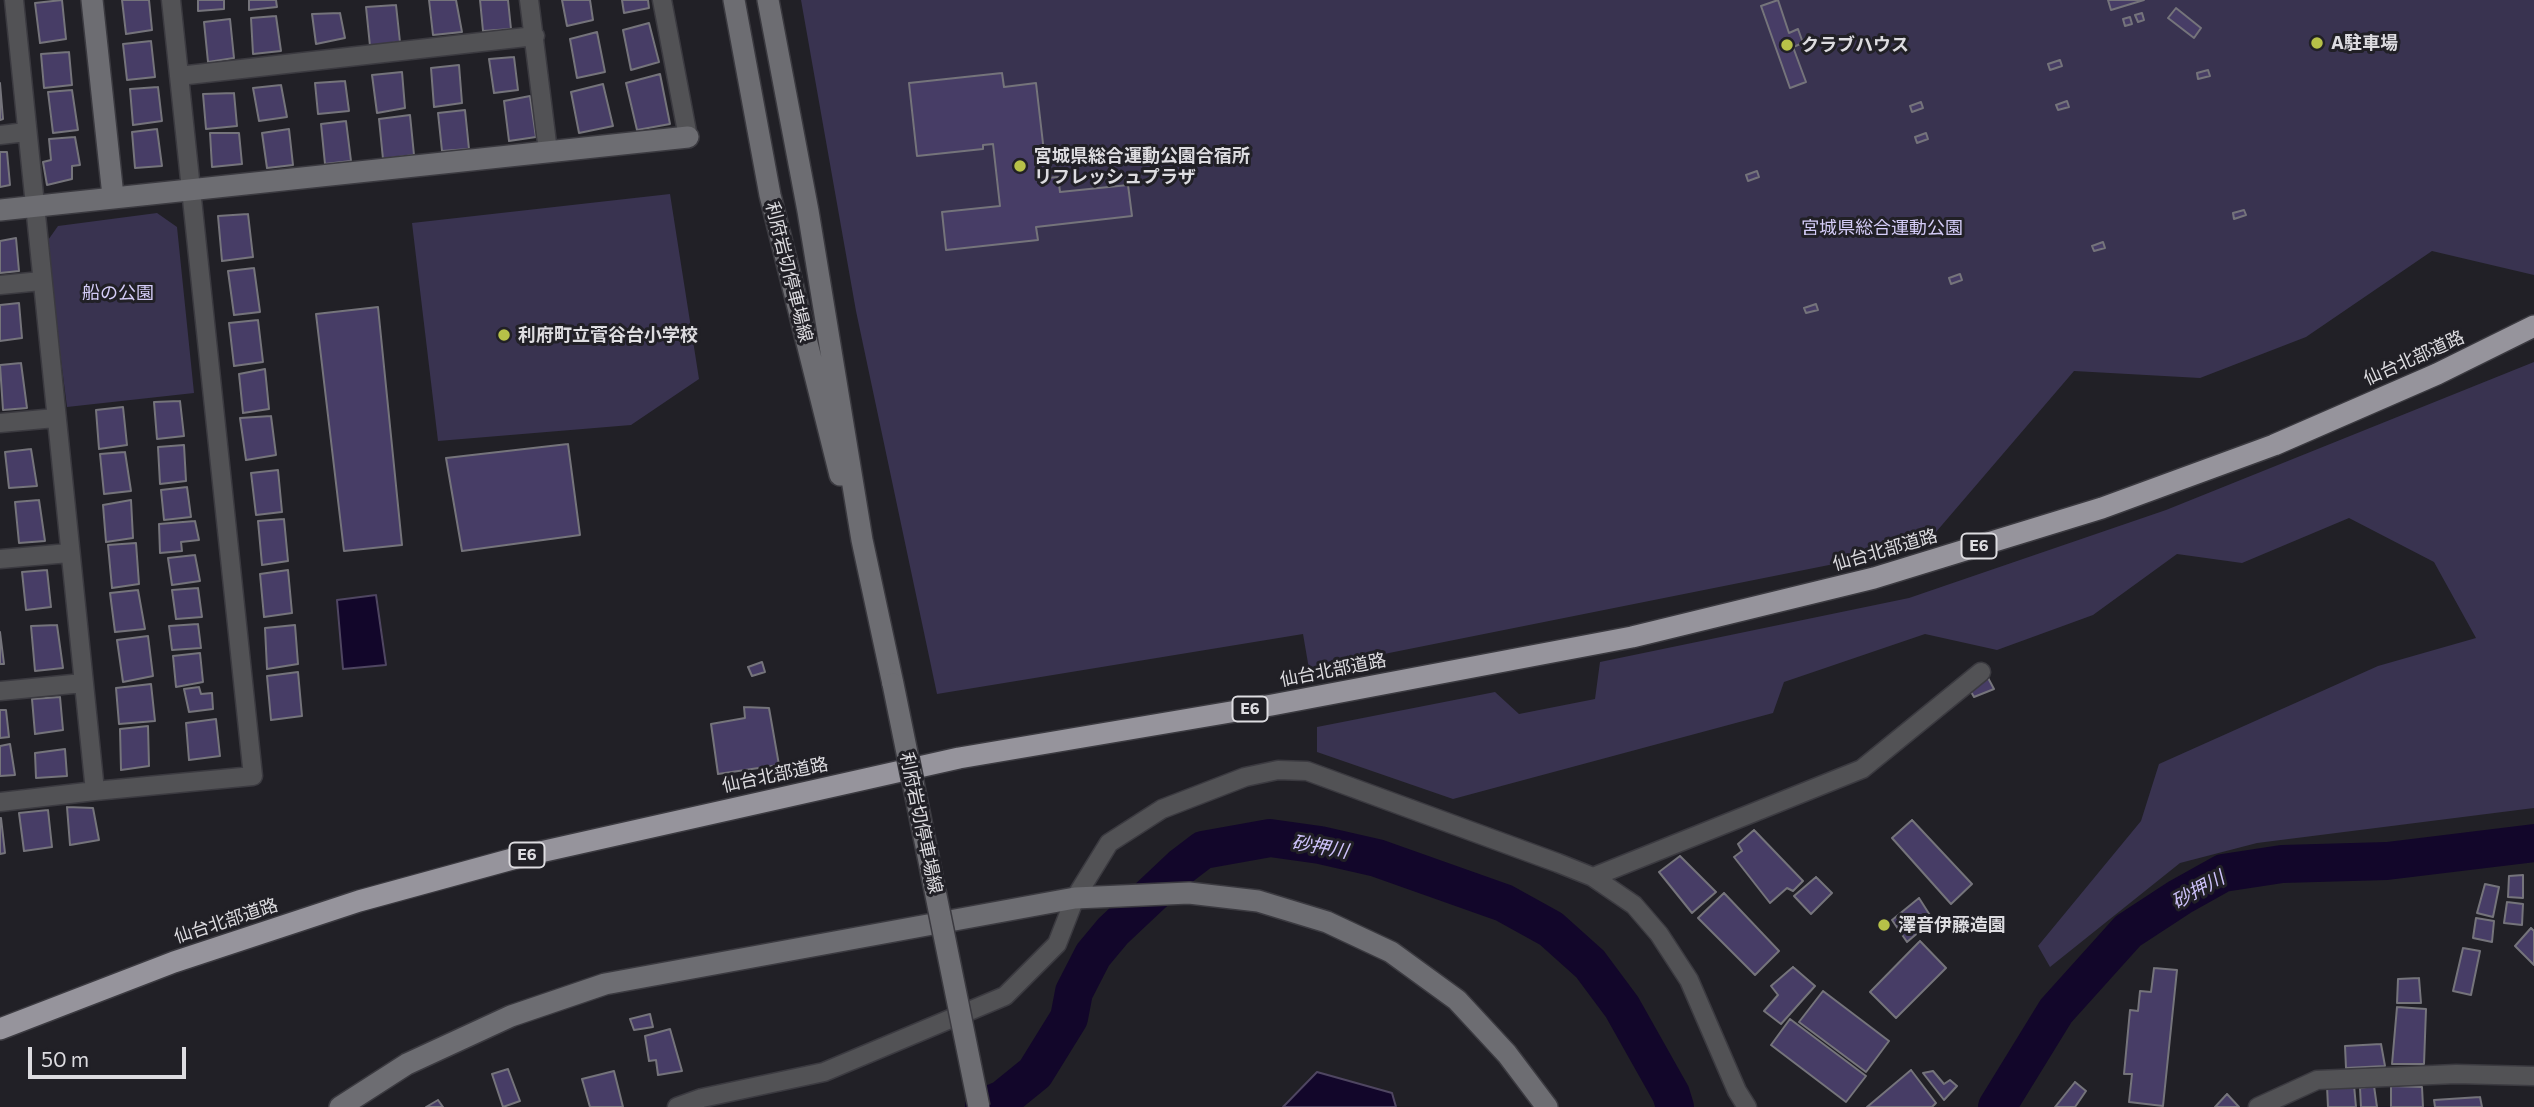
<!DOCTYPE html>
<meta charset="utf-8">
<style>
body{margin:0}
#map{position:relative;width:2534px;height:1107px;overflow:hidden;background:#212026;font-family:Commissioner,sans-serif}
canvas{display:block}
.scale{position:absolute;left:28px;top:1047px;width:158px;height:32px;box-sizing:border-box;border:4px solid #dddce0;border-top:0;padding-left:9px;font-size:21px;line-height:24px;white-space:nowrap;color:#dddce0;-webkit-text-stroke:5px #212026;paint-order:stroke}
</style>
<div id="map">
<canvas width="2534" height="1107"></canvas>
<div class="scale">50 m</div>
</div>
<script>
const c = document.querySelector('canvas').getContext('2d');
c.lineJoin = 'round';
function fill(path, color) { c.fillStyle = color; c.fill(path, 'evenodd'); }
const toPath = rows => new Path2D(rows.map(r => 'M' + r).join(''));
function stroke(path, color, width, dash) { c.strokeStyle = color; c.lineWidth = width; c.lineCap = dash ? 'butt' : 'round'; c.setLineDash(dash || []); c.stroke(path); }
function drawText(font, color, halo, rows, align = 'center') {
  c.font = font + ' Commissioner,"Noto Sans JP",sans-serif'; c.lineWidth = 6; c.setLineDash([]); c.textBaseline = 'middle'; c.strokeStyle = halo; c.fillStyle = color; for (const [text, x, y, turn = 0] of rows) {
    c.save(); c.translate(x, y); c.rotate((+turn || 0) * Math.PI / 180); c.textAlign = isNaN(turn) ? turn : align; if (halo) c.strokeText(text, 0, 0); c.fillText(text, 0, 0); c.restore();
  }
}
const green = toPath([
 [801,0,2534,0,2534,275,2432,251,2306,337,2200,378,2074,371,1924,546,1309,669,1303,634,937,694,856,311],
 [670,194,699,379,631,425,438,441,412,223],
 [157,213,177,227,194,393,67,407,46,243,58,226],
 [2534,362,2534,808,2257,843,2180,863,2050,967,2038,946,2141,821,2159,764,2378,666,2476,638,2434,562,2349,518,2242,563,2177,554,2093,615,1997,650,1925,634,1784,682,1773,713,1453,799,1317,752,1317,727,1495,692,1519,714,1595,699,1600,662,1909,598,2166,510]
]);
const water = toPath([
 [376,595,386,665,343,669,337,600,376,595],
 [1317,1072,1392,1093,1396,1107,1283,1107,1317,1072]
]);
const river = toPath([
 [984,1107,1003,1099,1035,1073,1069,1018,1074,992,1093,955,1113,931,1182,866,1203,850,1270,838,1320,845,1377,858,1504,903,1551,929,1590,964,1622,1007,1671,1094,1675,1107],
 [1997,1107,2056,1011,2128,931,2180,897,2223,873,2282,864,2387,861,2534,843]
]);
const building = toPath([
 [62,0,66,39,40,43,35,3,62,0],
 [122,0,149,0,152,30,126,34,122,0],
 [198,0,224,0,224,9,198,11,198,0],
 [249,0,276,0,277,7,249,10,249,0],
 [429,0,456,0,462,32,433,35,429,0],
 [480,0,508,0,511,29,483,31,480,0],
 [562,0,590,0,593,20,567,26,562,0],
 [622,0,648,0,649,8,624,13,622,0],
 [1778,0,1789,33,1798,29,1803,43,1793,47,1806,82,1790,88,1761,6,1778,0],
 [2108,0,2144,0,2111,10,2108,0],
 [396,5,400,42,370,46,366,7,396,5],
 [2176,8,2201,28,2194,38,2168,18,2176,8],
 [340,13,345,38,316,44,312,14,340,13],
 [2142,13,2144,20,2138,22,2135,15,2142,13],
 [276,16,281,51,253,54,251,18,276,16],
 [2130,17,2132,24,2125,26,2123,19,2130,17],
 [230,19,234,58,208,62,204,22,230,19],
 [649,23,659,62,631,70,623,30,649,23],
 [597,32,605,72,577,78,570,39,597,32],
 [151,41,155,77,127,80,123,44,151,41],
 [69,52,72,85,44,88,41,54,69,52],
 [514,57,518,90,494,93,489,59,514,57],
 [2060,60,2062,66,2050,70,2048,64,2060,60],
 [459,65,462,103,434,107,431,68,459,65],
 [2208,70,2210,76,2198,79,2197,73,2208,70],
 [402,72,405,108,377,113,372,75,402,72],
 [1002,73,1004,87,1036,83,1047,178,1058,177,1060,192,1128,185,1132,216,1036,227,1038,240,946,250,942,212,1000,206,993,144,983,145,983,149,917,156,909,83,1002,73],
 [660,74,670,124,637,130,626,83,660,74],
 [345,81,349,111,318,114,315,83,345,81],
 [0,83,3,119,0,120,0,83],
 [603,84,613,126,579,133,571,92,603,84],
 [281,85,287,117,259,121,253,88,281,85],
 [158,87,162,121,133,125,130,89,158,87],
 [72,90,78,130,53,133,48,92,72,90],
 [234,93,237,126,206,129,203,94,234,93],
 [530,96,536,137,509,141,504,101,530,96],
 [2067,101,2069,107,2058,110,2056,105,2067,101],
 [1921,102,1923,108,1912,112,1910,106,1921,102],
 [465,110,469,149,442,151,438,113,465,110],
 [410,115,414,155,383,159,379,119,410,115],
 [346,121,351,161,325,164,321,124,346,121],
 [157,129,162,166,135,168,132,132,157,129],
 [289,129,293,165,267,168,262,133,289,129],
 [210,133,239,133,242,164,212,167,210,133],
 [1926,133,1928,139,1917,143,1915,137,1926,133],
 [75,137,80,165,72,166,72,179,47,185,43,162,51,160,49,139,75,137],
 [0,152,7,152,10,185,0,187,0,152],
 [1757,171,1759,177,1748,181,1746,175,1757,171],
 [2244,210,2246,215,2234,219,2233,213,2244,210],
 [248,214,253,257,222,261,218,216,248,214],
 [16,238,19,271,0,273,0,241,16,238],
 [2103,242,2105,248,2094,251,2092,246,2103,242],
 [254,268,260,312,234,315,228,271,254,268],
 [1960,274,1962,280,1951,284,1949,278,1960,274],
 [19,303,22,338,0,341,0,305,19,303],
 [1816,304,1818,310,1806,313,1804,308,1816,304],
 [378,307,402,545,344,551,316,314,378,307],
 [258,320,263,362,234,366,229,323,258,320],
 [21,363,27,408,3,410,0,365,21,363],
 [265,369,269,409,243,413,239,374,265,369],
 [180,401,184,436,157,439,154,402,180,401],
 [123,407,127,445,99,449,96,410,123,407],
 [271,416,276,455,246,460,240,418,271,416],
 [568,444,580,535,462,551,446,458,568,444],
 [184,445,186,481,160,484,158,447,184,445],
 [31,449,37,486,9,488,5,452,31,449],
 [125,452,131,491,104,494,100,454,125,452],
 [278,470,282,512,256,515,251,473,278,470],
 [187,487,191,517,164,520,161,490,187,487],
 [39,500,45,541,19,543,15,502,39,500],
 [131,500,133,538,106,542,103,505,131,500],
 [284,519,288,561,262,565,258,521,284,519],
 [195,521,199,540,181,542,182,551,160,553,159,524,195,521],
 [136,543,139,584,112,588,108,545,136,543],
 [195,555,200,581,172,585,168,558,195,555],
 [47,570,51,607,26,610,22,572,47,570],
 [288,570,292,613,264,617,260,574,288,570],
 [198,588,202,617,176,619,172,590,198,588],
 [138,590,145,629,115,632,110,593,138,590],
 [198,624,201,648,172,650,169,626,198,624],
 [57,625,63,668,35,671,31,626,57,625],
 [295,625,298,664,267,669,265,628,295,625],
 [0,632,4,664,0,664,0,632],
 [148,636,153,676,123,682,117,640,148,636],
 [200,653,203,682,176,687,173,656,200,653],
 [762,662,765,672,752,676,748,667,762,662],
 [298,672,302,716,271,720,267,676,298,672],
 [1987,676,1994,689,1974,697,1967,685,1987,676],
 [151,684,155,721,119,724,116,688,151,684],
 [199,687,201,694,212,693,213,709,189,712,184,689,199,687],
 [60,697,63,730,35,734,32,699,60,697],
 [744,707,769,708,779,765,718,774,711,724,745,718,744,707],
 [0,710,6,710,9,737,0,738,0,710],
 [216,719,220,756,189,760,186,723,216,719],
 [148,726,149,766,121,770,120,729,148,726],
 [10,744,15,775,0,776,0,746,10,744],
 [65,749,67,776,36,778,35,753,65,749],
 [67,807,93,808,99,840,70,845,67,807],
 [48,810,52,847,24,851,19,813,48,810],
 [1,818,5,853,0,854,0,818,1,818],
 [1912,820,1972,884,1951,904,1892,838,1912,820],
 [1754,830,1803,881,1793,891,1787,888,1770,903,1734,857,1742,851,1738,844,1754,830],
 [1680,856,1716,892,1692,913,1659,872,1680,856],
 [2523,875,2523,898,2508,897,2509,876,2523,875],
 [1816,877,1832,893,1811,914,1794,896,1816,877],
 [2485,884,2499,887,2493,917,2477,913,2485,884],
 [1724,893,1779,951,1755,975,1698,918,1724,893],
 [1919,898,1933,920,1907,942,1892,920,1919,898],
 [2507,902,2523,904,2522,925,2504,923,2507,902],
 [2476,918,2494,921,2492,942,2473,938,2476,918],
 [2531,928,2534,931,2534,965,2515,946,2531,928],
 [1920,941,1946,968,1896,1018,1870,992,1920,941],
 [2463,948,2480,951,2471,995,2453,991,2463,948],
 [1793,967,1815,986,1781,1024,1764,1011,1778,995,1771,986,1793,967],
 [2154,968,2177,970,2163,1106,2129,1102,2132,1074,2124,1074,2130,1010,2138,1011,2140,991,2151,992,2154,968],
 [2419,978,2421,1003,2397,1003,2398,979,2419,978],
 [1823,991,1889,1041,1866,1072,1799,1022,1823,991],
 [2397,1007,2426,1009,2424,1064,2392,1064,2397,1007],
 [650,1014,653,1027,634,1030,630,1019,650,1014],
 [1790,1019,1866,1076,1846,1102,1771,1045,1790,1019],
 [670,1029,682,1071,658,1075,656,1060,649,1061,645,1036,670,1029],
 [2381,1044,2385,1066,2346,1068,2345,1046,2381,1044],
 [508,1069,520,1101,503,1107,492,1074,508,1069],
 [1911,1070,1936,1103,1932,1107,1867,1107,1911,1070],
 [614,1071,623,1107,590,1107,582,1079,614,1071],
 [1933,1071,1944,1084,1950,1080,1957,1086,1944,1100,1923,1073,1933,1071],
 [2075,1082,2086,1091,2075,1107,2055,1107,2075,1082],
 [2354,1085,2356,1107,2328,1107,2327,1086,2354,1085],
 [2374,1086,2377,1107,2361,1107,2360,1088,2374,1086],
 [2391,1086,2422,1087,2423,1107,2391,1107,2391,1086],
 [2227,1094,2239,1107,2215,1107,2227,1094],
 [2480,1097,2482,1107,2435,1107,2434,1100,2480,1097],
 [438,1100,443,1107,426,1107,438,1100]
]);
const street = toPath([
 [14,0,95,791,253,776,171,0],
 [529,0,548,151],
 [662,0,688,137],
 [179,76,535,36],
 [0,135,26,132],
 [0,285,41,281],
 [0,423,55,418],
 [0,559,69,553],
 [0,691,83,683],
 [0,802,95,791],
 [1593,877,1862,769,1981,672],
 [677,1107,702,1098,824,1072,1005,996,1057,944,1075,898,1109,843,1162,809,1245,777,1278,770,1307,771,1558,863,1593,877,1634,905,1659,934,1689,980,1737,1091,1747,1107],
 [2258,1107,2317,1080,2456,1074,2534,1076]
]);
const secondary = toPath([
 [92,0,113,196],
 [734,0,770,195,840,475],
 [768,0,808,211,862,540,893,684],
 [0,210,688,137],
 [340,1107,407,1064,511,1016,605,984,1075,898,1189,893,1258,901,1327,922,1391,952,1457,1000,1507,1054,1547,1107]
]);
const highway = toPath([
 [0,1029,174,962,359,901,527,855,959,758,1272,705,1632,637,1874,578,2102,508,2274,445,2437,374,2534,326]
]);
const secondaryBridge = toPath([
 [893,684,979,1107]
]);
const markers = [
 [2317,43,7,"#b7c148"],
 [1787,45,7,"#b7c148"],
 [1020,166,7,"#b7c148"],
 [504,335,7,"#b7c148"],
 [1884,925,7,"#b7c148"]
];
const shields = [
 [1979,546,35],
 [1250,709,35],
 [527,855,35]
];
const shieldNames = [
 ["E6",1979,546],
 ["E6",1250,709],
 ["E6",527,855]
];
const poiNames = [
 ["A駐車場",2331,43],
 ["クラブハウス",1801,45],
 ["宮城県総合運動公園合宿所",1034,156],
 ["リフレッシュプラザ",1034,177],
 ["利府町立菅谷台小学校",518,335],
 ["澤音伊藤造園",1898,925]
];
const parkNames = [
 ["宮城県総合運動公園",1882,228],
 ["船の公園",118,293]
];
const streetNames = [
 ["利府岩切停車場線",789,272,76],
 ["仙台北部道路",2414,358,-24],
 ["仙台北部道路",1885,550,-16],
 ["仙台北部道路",1333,670,-11],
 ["仙台北部道路",775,775,-12],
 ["利府岩切停車場線",921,823,78],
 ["仙台北部道路",226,921,-18]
];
const waterNames = [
 ["砂押川",1320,847,10],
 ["砂押川",2198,890,-29]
];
fill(green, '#393350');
fill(water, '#12062a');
stroke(water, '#4f4661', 2);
stroke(river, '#12062a', 38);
fill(building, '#473d66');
stroke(building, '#75747b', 2);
stroke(street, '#3b3a40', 21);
stroke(secondary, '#3b3a40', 24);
stroke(highway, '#3b3a40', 24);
stroke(street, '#525255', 18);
stroke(secondary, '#6d6d72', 21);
stroke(highway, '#96949c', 21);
stroke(secondaryBridge, '#3b3a40', 24, []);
stroke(secondaryBridge, '#6d6d72', 21);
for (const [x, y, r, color] of markers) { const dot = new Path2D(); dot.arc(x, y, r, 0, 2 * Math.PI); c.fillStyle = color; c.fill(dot); stroke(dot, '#212026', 2.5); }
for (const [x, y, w] of shields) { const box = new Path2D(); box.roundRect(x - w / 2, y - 12.5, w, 25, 5); c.fillStyle = '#212026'; c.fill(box); stroke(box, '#dddce0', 2); }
drawText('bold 16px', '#dddce0', null, shieldNames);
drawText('bold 18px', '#dddce0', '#212026', poiNames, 'left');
drawText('18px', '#d4ccf7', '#212026', parkNames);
drawText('18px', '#dddce0', '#212026', streetNames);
drawText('italic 19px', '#cec2fb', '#212026', waterNames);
</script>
